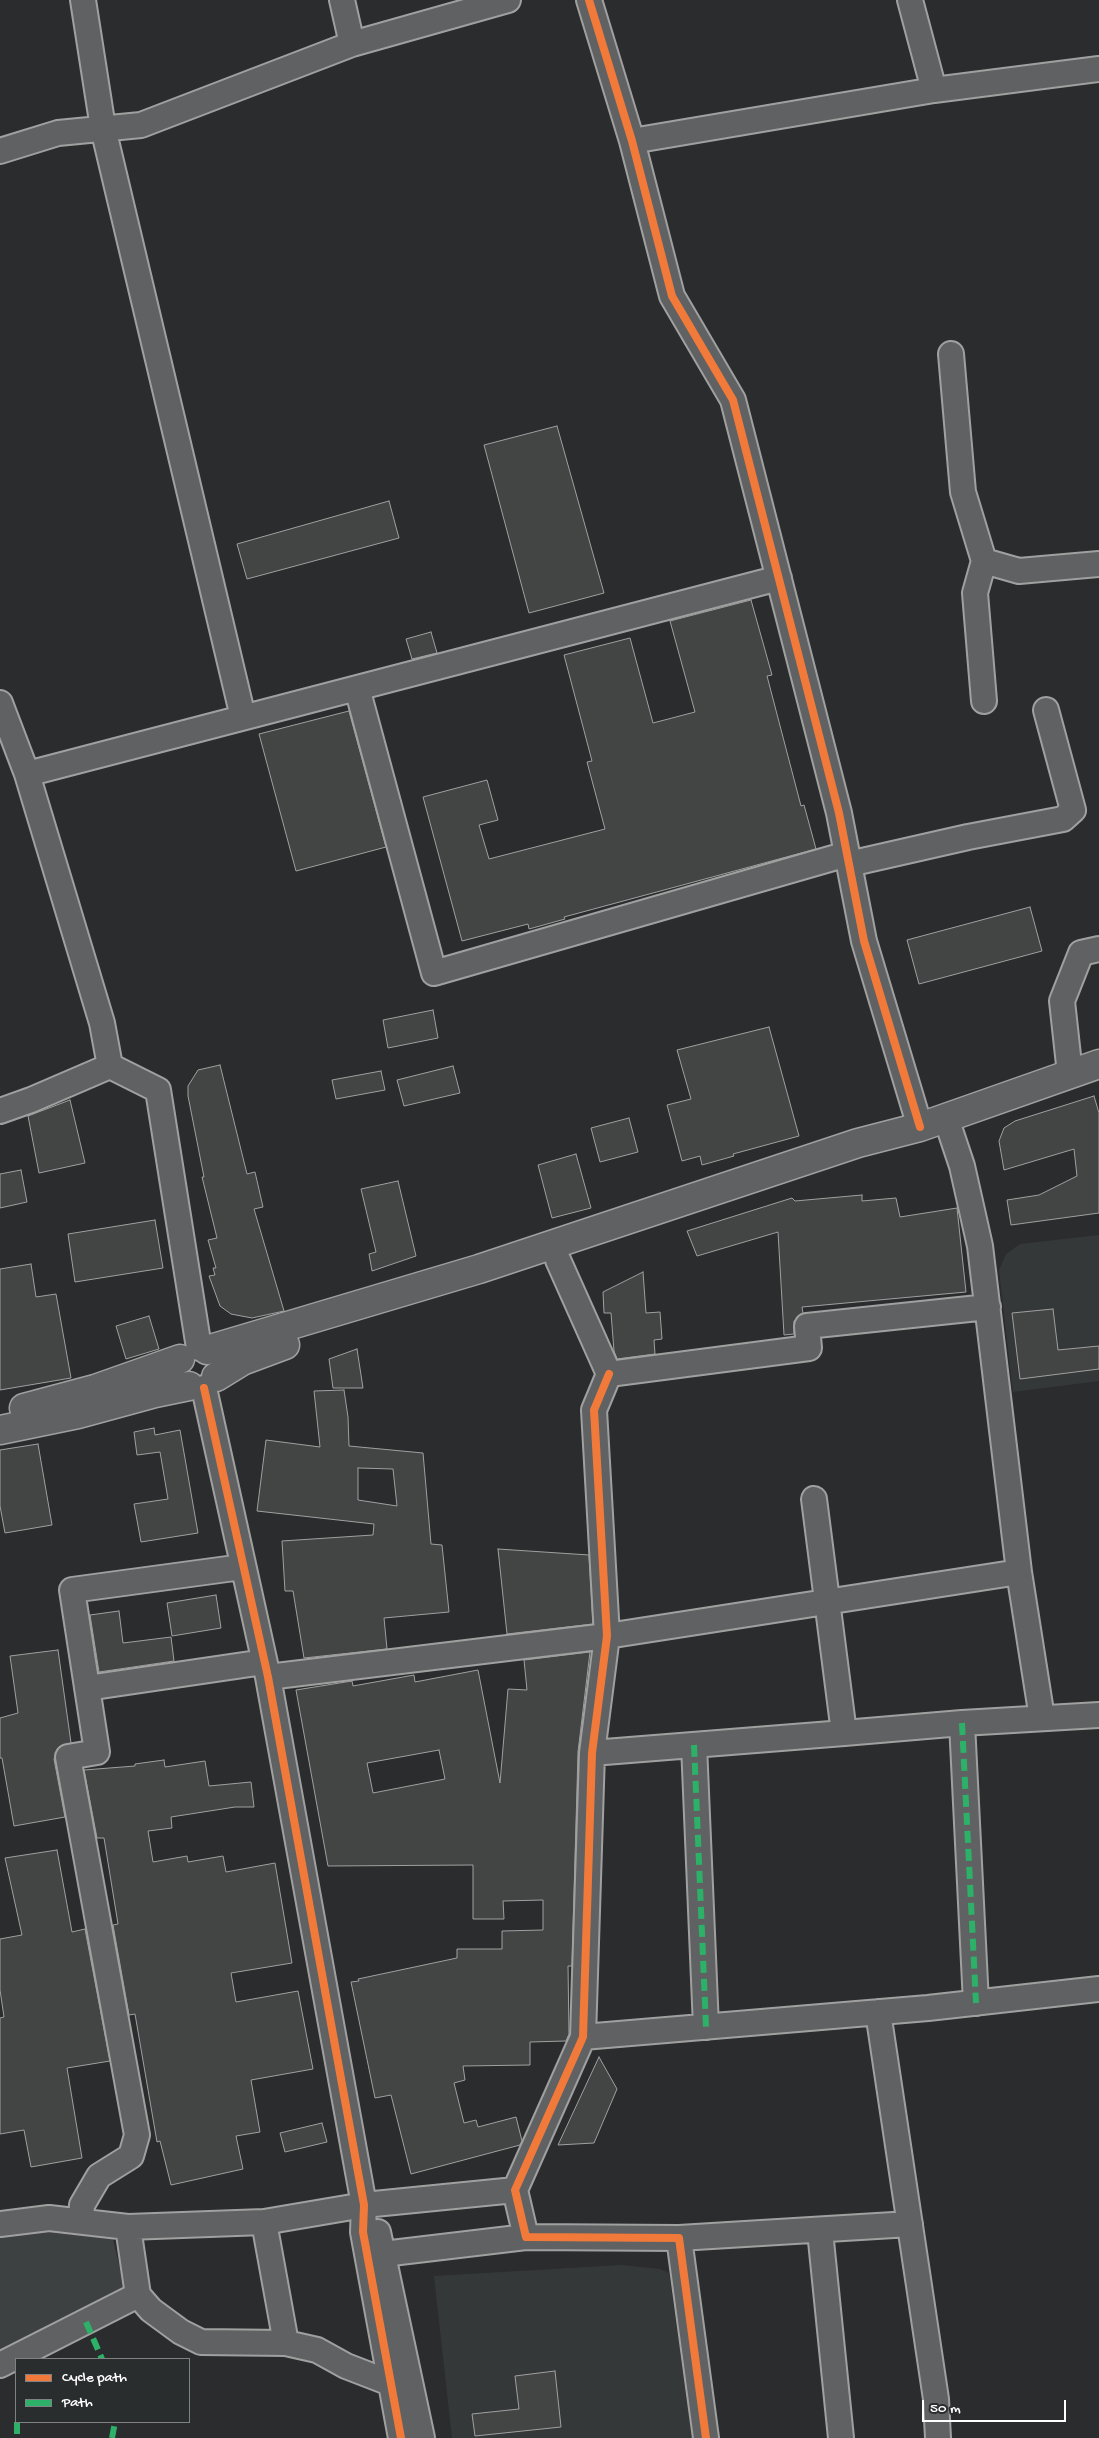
<!DOCTYPE html>
<style>
body{margin:0}
#map{position:relative;width:1099px;height:2438px;overflow:hidden;background:#2b2c2d;font-family:"Gochi Hand",sans-serif}
canvas{display:block}
.legend{position:absolute;left:15px;top:2358px;width:175px;height:65px;box-sizing:border-box;background:#2a2d2e;border:1px solid #7f8182;margin:0;padding:6px 9px;list-style:none;font-size:15px;color:#fff}
.legend li{display:flex;align-items:center;gap:10px;height:25px}
.legend b{width:25px;border:1px solid #7f8182}
.scale{position:absolute;left:922px;top:2400px;width:144px;height:22px;box-sizing:border-box;border:2px solid #fff;border-top:0;padding-left:6px;font-size:15px;line-height:18px;white-space:nowrap;color:#fff;-webkit-text-stroke:4px #2a2d2e;paint-order:stroke}
</style>
<div id="map">
<canvas width="1099" height="2438"></canvas>
<ul class="legend">
<li><b style="height:6px;background:#f17a3a"></b>Cycle path</li>
<li><b style="height:6px;background:#2db169"></b>Path</li>
</ul>
<div class="scale">50 m</div>
</div>
<script>
const c = document.querySelector('canvas').getContext('2d');
c.lineJoin = 'round';
function fill(path, color) { c.fillStyle = color; c.fill(path, 'evenodd'); }
const toPath = rows => new Path2D(rows.map(r => 'M' + r).join(''));
function stroke(path, color, width, dash) { c.strokeStyle = color; c.lineWidth = width; c.lineCap = dash ? 'butt' : 'round'; c.setLineDash(dash || []); c.stroke(path); }
const built = toPath([
 [1099,1235,1099,1381,1013,1392,999,1270,1006,1254,1020,1244],
 [621,2265,660,2269,669,2273,692,2438,452,2438,434,2276]
]);
const green = toPath([
 [49,2229,112,2235,125,2290,0,2353,0,2236]
]);
const building = toPath([
 [557,426,604,593,529,613,484,445,557,426],
 [389,501,399,538,247,579,237,544,389,501],
 [751,600,772,675,767,676,801,806,804,805,816,849,564,917,565,919,529,929,528,924,462,941,423,797,487,780,498,820,479,825,489,859,605,829,587,762,592,761,564,655,630,638,653,723,695,712,670,621,751,600],
 [431,632,437,653,412,659,406,639,431,632],
 [349,711,386,847,296,871,259,734,349,711],
 [1030,907,1042,951,919,984,907,940,1030,907],
 [433,1010,438,1038,388,1048,383,1020,433,1010],
 [769,1027,799,1136,733,1154,734,1156,702,1165,700,1156,682,1161,667,1105,691,1099,677,1050,769,1027],
 [220,1065,247,1174,255,1172,263,1207,254,1209,284,1311,252,1318,231,1314,220,1306,209,1276,215,1275,213,1268,216,1268,208,1240,217,1238,202,1177,204,1177,188,1096,188,1086,198,1070,220,1065],
 [453,1066,460,1093,404,1106,397,1080,453,1066],
 [381,1071,385,1090,336,1099,332,1080,381,1071],
 [1094,1096,1099,1113,1099,1213,1011,1225,1007,1200,1039,1195,1077,1176,1074,1149,1004,1170,999,1141,1004,1128,1015,1121,1094,1096],
 [70,1100,85,1163,39,1173,28,1116,70,1100],
 [629,1118,638,1152,600,1162,591,1128,629,1118],
 [576,1154,591,1208,552,1218,538,1165,576,1154],
 [21,1170,27,1202,0,1208,0,1174,21,1170],
 [398,1181,416,1256,372,1271,369,1254,376,1252,361,1189,398,1181],
 [862,1195,862,1201,896,1198,900,1217,957,1208,966,1292,802,1307,803,1313,794,1321,794,1334,784,1335,778,1232,697,1256,687,1231,792,1198,795,1201,862,1195],
 [155,1220,163,1268,75,1282,68,1234,155,1220],
 [31,1264,36,1297,56,1294,71,1378,0,1390,0,1269,31,1264],
 [643,1272,646,1313,660,1312,662,1339,654,1340,655,1354,617,1359,614,1351,611,1313,604,1313,603,1292,643,1272],
 [1053,1309,1058,1350,1099,1346,1099,1369,1020,1379,1012,1313,1053,1309],
 [149,1316,159,1349,126,1359,116,1326,149,1316],
 [357,1349,363,1388,333,1388,329,1359,357,1349],
 [344,1390,348,1417,349,1446,423,1453,431,1544,442,1545,449,1612,384,1618,387,1649,304,1658,293,1591,285,1591,282,1541,373,1535,374,1524,257,1511,266,1440,320,1447,314,1391,344,1390],
 [358,1468,393,1469,397,1506,358,1500,358,1468],
 [154,1428,155,1435,180,1430,198,1533,141,1542,134,1504,168,1499,160,1452,137,1455,134,1432,154,1428],
 [38,1444,52,1525,5,1533,0,1506,0,1450,38,1444],
 [498,1549,589,1555,593,1624,507,1634,498,1549],
 [216,1595,221,1628,172,1636,167,1603,216,1595],
 [119,1611,123,1643,171,1637,174,1661,99,1672,90,1615,119,1611],
 [58,1650,71,1743,59,1747,54,1759,65,1817,14,1826,2,1758,0,1758,0,1718,18,1713,10,1656,58,1650],
 [590,1652,578,1752,572,1966,568,1966,569,2034,566,2041,530,2042,530,2065,463,2066,465,2080,454,2083,464,2123,476,2120,478,2127,516,2117,522,2141,520,2145,411,2174,391,2095,375,2098,351,1982,359,1981,358,1979,457,1958,457,1949,502,1949,502,1931,543,1930,543,1900,503,1901,504,1919,473,1919,473,1865,328,1866,296,1690,352,1681,353,1686,414,1675,415,1682,478,1670,500,1783,508,1689,527,1690,524,1660,590,1652],
 [439,1750,445,1779,373,1793,367,1763,439,1750],
 [164,1760,165,1767,205,1761,209,1786,251,1782,254,1807,235,1807,171,1817,172,1828,148,1831,153,1862,187,1856,188,1862,223,1856,226,1872,275,1863,292,1963,231,1973,236,2002,298,1991,313,2069,251,2080,260,2132,236,2136,243,2169,171,2185,160,2141,157,2142,135,2014,129,2015,113,1925,118,1924,104,1838,97,1838,84,1770,135,1766,135,1764,164,1760],
 [57,1850,72,1932,85,1929,110,2061,67,2068,82,2158,31,2167,24,2130,0,2134,0,2018,4,2017,0,1990,0,1939,22,1935,5,1858,57,1850],
 [599,2057,617,2089,594,2143,558,2145,599,2057],
 [322,2123,327,2142,285,2152,280,2133,322,2123],
 [555,2371,561,2427,475,2436,472,2414,519,2409,515,2376,555,2371]
]);
const minor = toPath([
 [83,0,103,128,243,717],
 [342,0,352,44],
 [589,0,632,141,672,296,733,400,839,813,864,941,920,1127],
 [910,0,934,90,1099,69],
 [632,141,934,90],
 [0,151,58,133,141,125,352,44,508,0],
 [951,354,963,492,984,561,1019,571,1099,564],
 [984,561,975,593,984,701],
 [357,688,434,973,847,854],
 [0,703,27,774,102,1023,110,1066,31,1100,0,1111],
 [27,774,779,578],
 [849,864,968,837,1063,819,1073,810,1046,710],
 [110,1066,158,1090,199,1348],
 [1070,1074,1062,1001,1081,953,1099,949],
 [946,1118,962,1166,980,1246,1019,1572,1042,1718],
 [558,1260,609,1374,809,1348,807,1326,988,1307],
 [609,1374,594,1410,607,1636,592,1753,583,2037,515,2190,526,2237,679,2238,706,2438],
 [204,1388,268,1677,364,2205,363,2232,401,2438],
 [814,1499,844,1733,962,1723,1099,1715],
 [268,1677,607,1636,1019,1572],
 [87,1688,264,1662],
 [962,1723,976,2003],
 [694,1745,706,2027],
 [592,1753,844,1733],
 [878,2012,936,2399,938,2438],
 [583,2037,928,2008,1099,1989],
 [81,2221,82,2205,99,2176,131,2156,137,2135,68,1757,97,1752,72,1590,242,1567],
 [264,2222,286,2343],
 [0,2224,49,2218,128,2227,264,2222,364,2205,515,2190],
 [128,2227,138,2295,151,2310,181,2332,201,2342,286,2343,317,2350,346,2366,390,2383],
 [820,2231,841,2438],
 [378,2232,422,2438],
 [679,2238,910,2224],
 [383,2254,526,2237],
 [0,2365,138,2295]
]);
const major = toPath([
 [207,1350,479,1269,858,1143,920,1127,1099,1064],
 [216,1377,242,1361,285,1345],
 [24,1408,95,1389,180,1359],
 [0,1430,78,1414,155,1393,189,1386]
]);
const quiet = toPath([
 [962,1723,976,2003],
 [694,1745,706,2027],
 [86,2322,102,2359],
 [17,2422,17,2438],
 [112,2438,115,2422]
]);
const cycleway = toPath([
 [589,0,632,141,672,296,733,400,839,813,864,941,920,1127],
 [609,1374,594,1410,607,1636,592,1753,583,2037,515,2190,526,2237,679,2238,706,2438],
 [204,1388,268,1677,364,2205,363,2232,401,2438]
]);
fill(built, '#353839');
fill(green, '#3e4142');
fill(building, '#434444');
stroke(building, '#a0a0a0', 1);
stroke(minor, '#a0a0a0', 28);
stroke(major, '#a0a0a0', 31);
stroke(minor, '#606162', 24);
stroke(major, '#606162', 28);
stroke(quiet, '#2db169', 6, [12, 6]);
stroke(cycleway, '#f17a3a', 8);
</script>
